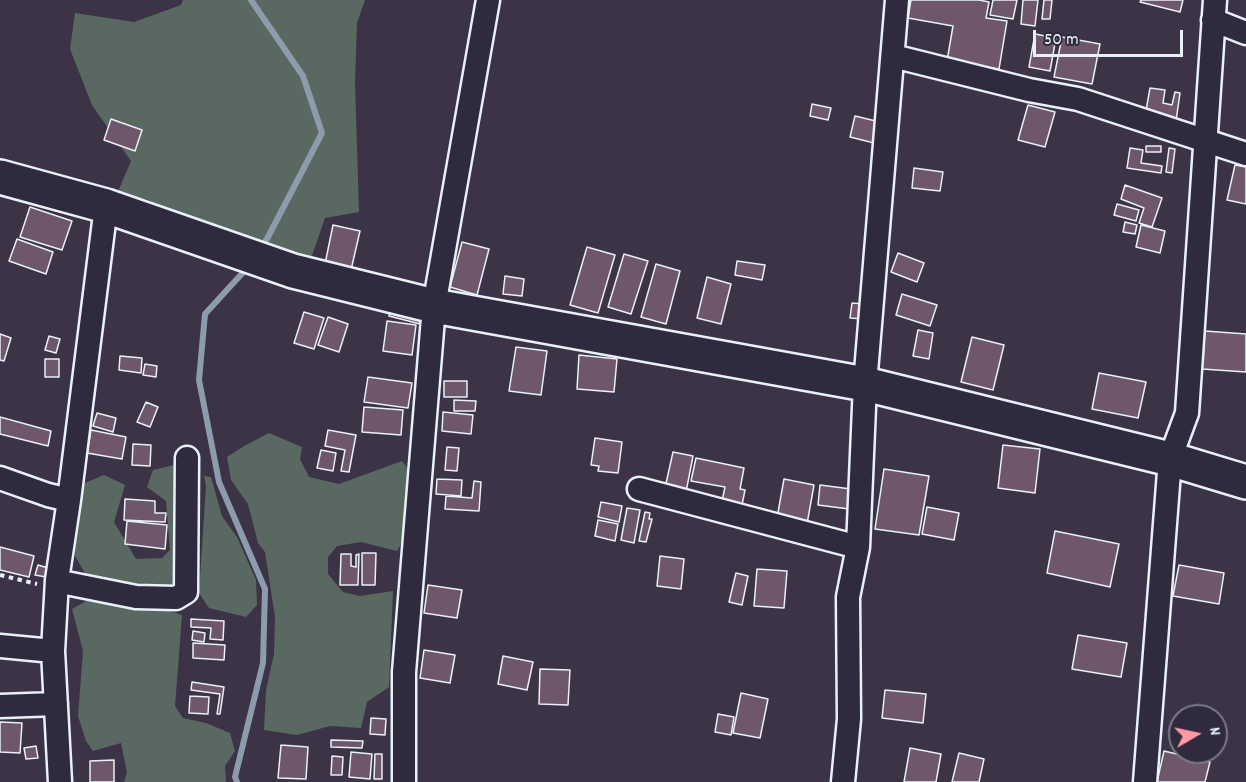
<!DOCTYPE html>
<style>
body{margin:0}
#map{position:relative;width:1246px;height:782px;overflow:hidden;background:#3c3346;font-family:Dekko,sans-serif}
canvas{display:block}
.north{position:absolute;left:1168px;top:704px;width:60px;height:60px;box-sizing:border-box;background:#2f2a3d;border:2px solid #797a88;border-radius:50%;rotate:81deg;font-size:16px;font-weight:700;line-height:24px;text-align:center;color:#e8f1f8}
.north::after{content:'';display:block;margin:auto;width:21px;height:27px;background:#ff9aa2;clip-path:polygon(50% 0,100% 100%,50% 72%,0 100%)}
.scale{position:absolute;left:1033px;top:30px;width:150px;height:27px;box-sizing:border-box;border:3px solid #e8f1f8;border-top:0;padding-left:8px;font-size:18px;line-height:21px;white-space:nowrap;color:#e8f1f8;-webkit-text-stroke:4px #2f2a3d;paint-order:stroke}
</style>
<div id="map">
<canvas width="1246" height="782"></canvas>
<div class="north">N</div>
<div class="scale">50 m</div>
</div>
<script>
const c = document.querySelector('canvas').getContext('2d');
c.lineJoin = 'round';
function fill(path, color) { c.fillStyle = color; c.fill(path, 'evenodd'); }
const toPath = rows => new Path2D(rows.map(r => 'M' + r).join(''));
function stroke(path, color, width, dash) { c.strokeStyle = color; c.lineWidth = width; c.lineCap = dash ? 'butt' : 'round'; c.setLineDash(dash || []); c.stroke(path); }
const green = toPath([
 [183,0,365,0,357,23,355,82,359,212,325,218,308,267,220,238,149,200,117,194,131,161,92,105,70,49,75,13,134,22,181,5],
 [269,433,302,447,300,459,309,477,339,484,402,461,408,469,413,508,406,535,397,551,361,542,337,546,328,557,328,574,343,592,360,596,393,591,389,687,367,702,361,728,330,726,297,735,264,730,266,690,274,654,275,617,265,552,258,543,248,504,231,480,227,457,246,445],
 [174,465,179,476,177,577,171,592,90,582,75,556,72,537,80,485,104,475,125,485,114,522,136,559,162,558,170,550,166,501,147,487,153,470],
 [204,476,211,477,222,516,237,537,256,580,257,605,246,617,209,608,199,593,206,486],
 [88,600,126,605,154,606,182,615,175,706,183,718,206,723,230,733,235,751,225,766,226,782,124,782,127,773,121,743,93,751,86,741,78,716,83,651,72,609]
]);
const stream = toPath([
 [251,0,303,76,322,133,267,239,259,249],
 [237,782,235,777,263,663,265,589,219,482,199,380,205,314,248,267]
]);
const building = toPath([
 [911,0,979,0,989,2,986,18,1007,21,999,69,947,61,953,26,908,18,911,0],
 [993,0,1017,0,1013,19,990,15,993,0],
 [1023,0,1038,0,1035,26,1021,24,1023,0],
 [1044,0,1052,0,1050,19,1042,19,1044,0],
 [1141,0,1183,0,1180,12,1140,2,1141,0],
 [1035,34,1056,38,1050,71,1029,67,1035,34],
 [1062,37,1100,44,1092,84,1054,77,1062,37],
 [1150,88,1165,90,1163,103,1172,105,1175,92,1180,93,1176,121,1145,116,1150,88],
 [812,104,831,108,828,120,810,116,812,104],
 [1028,105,1055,112,1045,147,1018,140,1028,105],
 [855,116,880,122,874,143,850,137,855,116],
 [111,119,142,130,135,151,104,140,111,119],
 [1146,146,1161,146,1161,152,1146,152,1146,146],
 [1130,148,1143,150,1141,163,1162,166,1161,173,1127,168,1130,148],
 [1169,148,1175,149,1172,173,1166,172,1169,148],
 [1235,165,1246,167,1246,204,1227,200,1235,165],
 [914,168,943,172,940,191,912,188,914,168],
 [1125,185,1162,198,1152,227,1139,223,1144,208,1121,199,1125,185],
 [1117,204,1139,210,1136,221,1114,215,1117,204],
 [30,207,72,221,62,250,20,237,30,207],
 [1125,222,1137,225,1135,234,1123,232,1125,222],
 [333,225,360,231,351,270,325,264,333,225],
 [1141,225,1165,231,1160,253,1136,247,1141,225],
 [17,239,53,252,46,274,9,261,17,239],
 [462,242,489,249,477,295,450,287,462,242],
 [587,247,615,255,598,313,570,305,587,247],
 [898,253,924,263,917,282,891,272,898,253],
 [624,254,648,261,631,314,608,307,624,254],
 [737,261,765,265,762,280,735,275,737,261],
 [656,264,680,271,666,324,641,317,656,264],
 [505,276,524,279,522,296,503,294,505,276],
 [707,277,731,284,721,324,697,318,707,277],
 [902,294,937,305,930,326,896,315,902,294],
 [392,302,424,311,420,324,389,316,392,302],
 [852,303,865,304,864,319,850,318,852,303],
 [304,312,324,318,314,349,294,343,304,312],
 [328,317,348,324,339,352,318,345,328,317],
 [387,321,416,325,412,355,383,351,387,321],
 [918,330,933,333,929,359,913,356,918,330],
 [1205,331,1246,334,1246,372,1202,369,1205,331],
 [0,334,11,338,4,361,0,360,0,334],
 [49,336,60,339,56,353,45,350,49,336],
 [972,337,1004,345,993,390,961,382,972,337],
 [516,347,547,351,541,395,509,391,516,347],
 [579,355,617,359,614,392,577,389,579,355],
 [120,356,142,358,141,373,119,370,120,356],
 [45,359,59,359,59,377,45,377,45,359],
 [145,364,157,366,156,377,143,375,145,364],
 [1099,373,1146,382,1138,418,1092,409,1099,373],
 [368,377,412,383,408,408,364,402,368,377],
 [444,381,467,381,467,397,444,397,444,381],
 [454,400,476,401,475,411,454,411,454,400],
 [146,402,158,407,150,427,137,422,146,402],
 [364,407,403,410,401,435,362,432,364,407],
 [443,412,473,415,471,434,442,431,443,412],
 [97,413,116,418,113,432,93,426,97,413],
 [0,417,51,431,48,446,0,434,0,417],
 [91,430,126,437,122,459,87,453,91,430],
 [328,430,356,435,349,472,341,471,345,450,325,446,328,430],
 [595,438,622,442,618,473,598,471,599,466,591,465,595,438],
 [133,444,151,445,150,466,132,465,133,444],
 [1003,445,1040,449,1035,493,998,488,1003,445],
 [447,447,459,448,457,471,445,470,447,447],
 [321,450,336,453,333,471,317,468,321,450],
 [673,452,693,456,686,492,665,488,673,452],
 [696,458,744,468,740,489,745,490,741,510,721,506,725,487,691,481,696,458],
 [884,469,929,476,919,535,875,529,884,469],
 [437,479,462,480,461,496,436,494,437,479],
 [784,479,814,485,807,524,777,518,784,479],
 [474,481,481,482,479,511,445,509,446,496,472,498,474,481],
 [820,485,851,489,849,509,818,505,820,485],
 [125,499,155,501,155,513,166,513,165,522,124,520,125,499],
 [601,502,622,506,619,522,598,517,601,502],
 [927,507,959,513,954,540,922,534,927,507],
 [627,508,640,510,634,543,621,540,627,508],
 [645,512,650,513,649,519,652,519,646,542,639,541,645,512],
 [598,520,618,524,615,541,595,536,598,520],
 [127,521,167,525,165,549,125,544,127,521],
 [1055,531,1119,544,1110,587,1047,573,1055,531],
 [0,547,34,556,29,577,0,570,0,547],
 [362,553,376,553,375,585,362,585,362,553],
 [341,554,351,554,351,566,356,567,356,555,359,554,358,585,340,585,341,554],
 [660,556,684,559,681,589,657,586,660,556],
 [38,565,48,568,46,577,35,575,38,565],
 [1179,565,1224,573,1219,604,1173,596,1179,565],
 [757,569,787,571,784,608,754,606,757,569],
 [736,573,748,576,742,605,729,602,736,573],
 [428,585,462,590,457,618,424,613,428,585],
 [191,619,224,621,223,640,210,639,211,628,191,627,191,619],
 [193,631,205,633,204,642,192,640,193,631],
 [1078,635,1127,643,1121,677,1072,669,1078,635],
 [193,643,225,645,224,660,193,658,193,643],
 [424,650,455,655,450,683,420,678,424,650],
 [503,656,533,662,527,690,498,684,503,656],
 [540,669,570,670,568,705,539,704,540,669],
 [192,682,224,687,220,714,217,714,220,694,191,690,192,682],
 [885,690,926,694,923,723,882,718,885,690],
 [741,693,768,699,760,738,733,733,741,693],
 [190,696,209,697,208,714,189,713,190,696],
 [718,714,734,717,731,735,715,732,718,714],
 [371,718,386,719,385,735,370,734,371,718],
 [0,722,22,723,20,753,0,752,0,722],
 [331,740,363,741,362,748,331,747,331,740],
 [281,745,308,747,306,779,278,778,281,745],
 [36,746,38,758,26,759,24,748,36,746],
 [910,748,941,754,936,782,904,782,910,748],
 [1164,751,1210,762,1205,782,1157,782,1164,751],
 [351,752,372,754,370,779,349,777,351,752],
 [959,753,984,759,979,782,952,782,959,753],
 [375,754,382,754,382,779,374,779,375,754],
 [332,756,343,757,342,775,331,775,332,756],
 [114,760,114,782,90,782,90,761,114,760]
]);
const path = toPath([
 [0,575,37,584]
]);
const street = toPath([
 [1213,20,1246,33],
 [893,56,1029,90,1078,99,1246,154],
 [0,478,48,495,69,500],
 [639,489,858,547],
 [57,580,66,583,136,597,176,598,186,592,187,458],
 [0,646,53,651],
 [0,706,56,704],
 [60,782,53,651,57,580,69,500,106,206],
 [404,782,404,672,434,306,488,0],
 [843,782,849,719,848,597,858,547,865,384,897,0],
 [1145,782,1170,459,1187,413,1215,0]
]);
const secondary = toPath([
 [0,177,106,206,293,271,434,306,865,384,1170,459,1246,482]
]);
fill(green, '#596961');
stroke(stream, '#8c9cac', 6);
fill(building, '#6e576a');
stroke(building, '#e8f1f8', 1.5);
stroke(street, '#e8f1f8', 27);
stroke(secondary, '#e8f1f8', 38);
stroke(path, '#e8f1f8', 4, [4.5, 4.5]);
stroke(street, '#2f2a3d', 22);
stroke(secondary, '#2f2a3d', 33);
</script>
